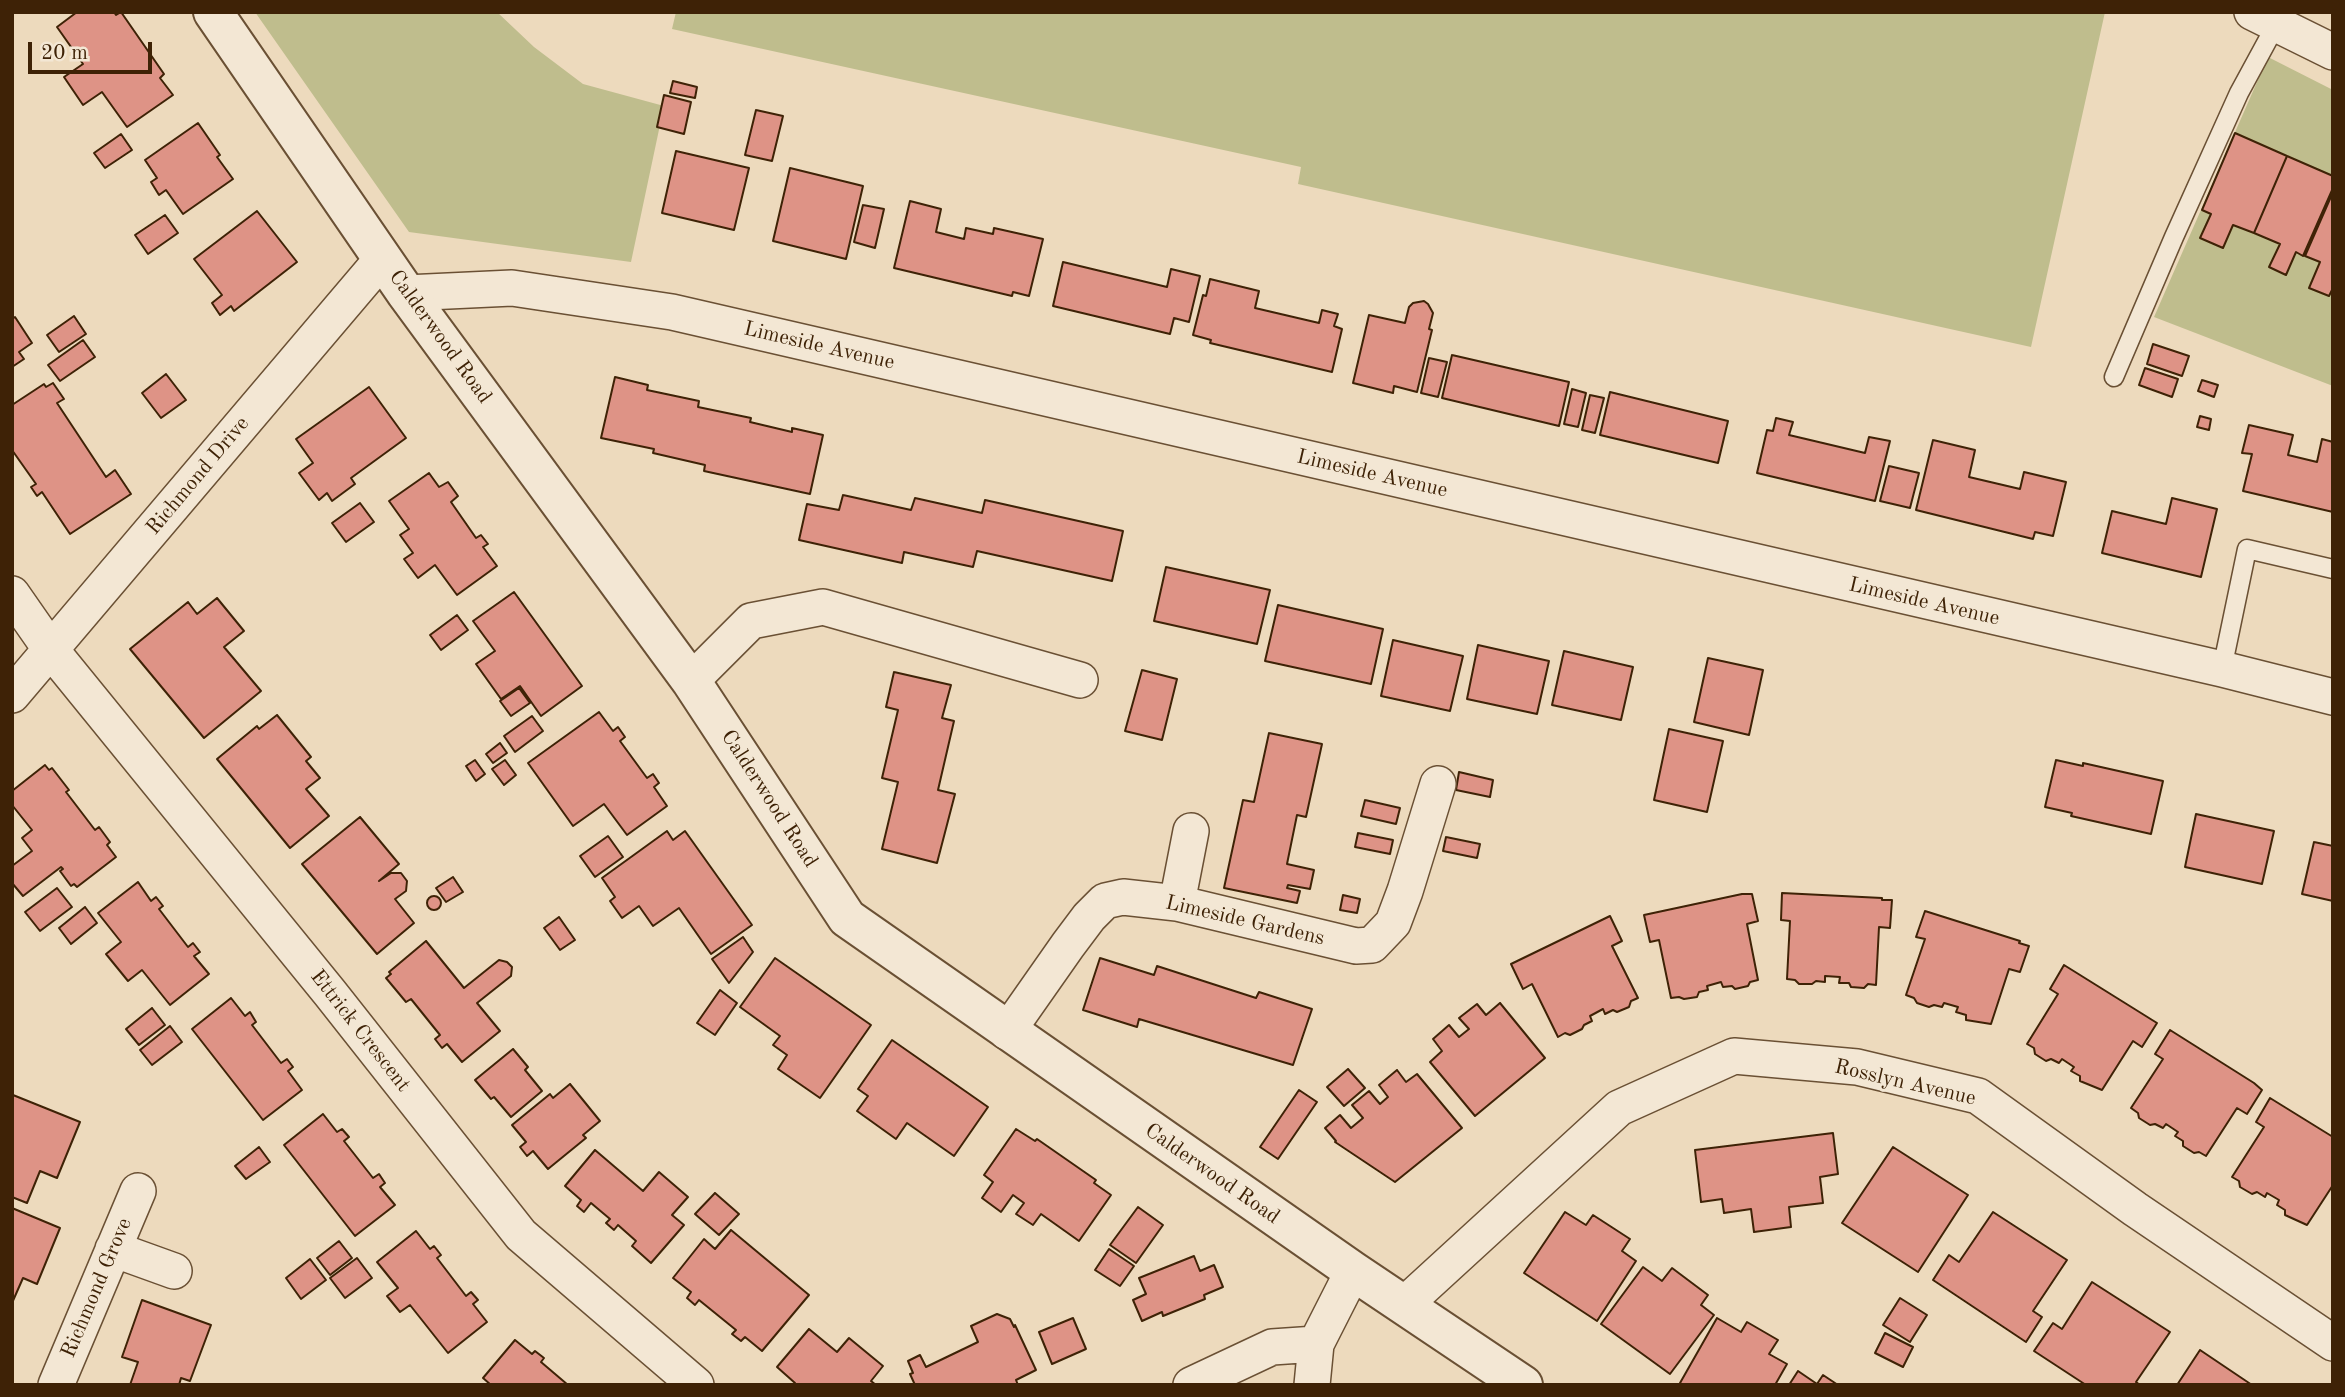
<!DOCTYPE html>
<style>
body{margin:0}
#map{position:relative;width:2345px;height:1397px;overflow:hidden;background:#eddabd;font-family:"Old Standard TT",serif}
canvas{display:block}
.frame{position:absolute;inset:0;border:14px solid #3e2206;pointer-events:none}
.scale{position:absolute;left:28px;top:42px;width:124px;height:32px;box-sizing:border-box;border:4px solid #3e2206;border-top:0;padding-left:9px;font-size:21px;line-height:24px;white-space:nowrap;color:#3e2206;-webkit-text-stroke:5px #f3e7d4;paint-order:stroke}
</style>
<div id="map">
<canvas width="2345" height="1397"></canvas>
<div class="frame"></div>
<div class="scale">20 m</div>
</div>
<script>
const c = document.querySelector('canvas').getContext('2d');
c.lineJoin = 'round';
function fill(path, color) { c.fillStyle = color; c.fill(path, 'evenodd'); }
const toPath = rows => new Path2D(rows.map(r => 'M' + r).join(''));
function stroke(path, color, width, dash) { c.strokeStyle = color; c.lineWidth = width; c.lineCap = dash ? 'butt' : 'round'; c.setLineDash(dash || []); c.stroke(path); }
function drawText(font, color, halo, rows, align = 'center') {
  c.font = font + ' "Old Standard TT",serif'; c.lineWidth = 6; c.setLineDash([]); c.textBaseline = 'middle'; c.strokeStyle = halo; c.fillStyle = color; for (const [text, x, y, turn = 0] of rows) {
    c.save(); c.translate(x, y); c.rotate((+turn || 0) * Math.PI / 180); c.textAlign = isNaN(turn) ? turn : align; if (halo) c.strokeText(text, 0, 0); c.fillText(text, 0, 0); c.restore();
  }
}
const green = toPath([
 [255,12,497,12,534,47,583,84,664,106,631,262,409,232],
 [676,12,2105,12,2031,347,1298,184,1301,167,672,29],
 [2268,57,2333,90,2333,176,2203,210,2211,214,2200,238,2223,248,2233,225,2280,244,2270,267,2285,275,2296,252,2320,262,2309,287,2329,296,2333,288,2333,386,2154,317]
]);
const building = toPath([
 [77,12,114,12,116,15,121,12,164,74,160,78,173,95,127,127,102,92,83,105,64,77,83,64,57,27,77,12],
 [673,81,697,87,695,98,670,93,673,81],
 [664,95,691,102,684,134,657,127,664,95],
 [756,110,783,116,772,161,745,155,756,110],
 [198,123,220,155,217,157,233,179,183,214,166,190,159,195,151,182,157,178,145,160,198,123],
 [2235,133,2287,156,2254,233,2233,225,2223,248,2200,238,2211,214,2202,210,2235,133],
 [121,134,132,150,105,168,94,153,121,134],
 [676,151,749,168,734,230,662,213,676,151],
 [2287,156,2333,176,2333,188,2303,256,2296,252,2286,275,2269,267,2280,244,2254,233,2287,156],
 [790,168,863,186,846,259,773,241,790,168],
 [2333,192,2333,288,2329,296,2309,288,2320,262,2305,256,2333,192],
 [910,201,941,209,936,232,964,239,966,228,993,234,994,228,1043,239,1029,296,1013,292,1012,296,894,268,910,201],
 [863,205,884,209,875,248,854,242,863,205],
 [257,211,297,262,234,311,231,306,220,315,212,303,222,295,194,259,257,211],
 [165,215,178,233,148,254,135,235,165,215],
 [1063,262,1167,287,1171,269,1200,276,1189,322,1174,318,1170,334,1053,306,1063,262],
 [1210,279,1259,291,1255,308,1319,323,1322,310,1338,314,1334,326,1342,329,1332,372,1210,343,1211,340,1193,335,1203,295,1206,296,1210,279],
 [1424,301,1428,304,1433,313,1429,329,1432,330,1417,392,1394,386,1393,393,1353,383,1369,315,1405,323,1409,307,1413,303,1424,301],
 [74,316,86,334,59,352,47,335,74,316],
 [15,317,32,343,19,352,24,359,12,367,12,319,15,317],
 [83,340,95,357,60,381,48,365,83,340],
 [2153,344,2189,356,2182,376,2147,364,2153,344],
 [1452,355,1569,382,1559,426,1442,398,1452,355],
 [1429,358,1447,362,1438,397,1421,393,1429,358],
 [2145,368,2178,379,2172,397,2139,385,2145,368],
 [166,374,186,400,161,418,142,393,166,374],
 [615,377,648,385,647,390,699,401,698,407,751,418,750,422,792,432,792,428,823,435,810,494,704,471,705,465,653,453,654,449,601,438,615,377],
 [2202,380,2218,385,2214,397,2198,391,2202,380],
 [53,383,64,399,57,403,106,477,115,470,131,494,70,534,42,492,37,496,31,487,36,484,12,450,12,405,44,384,46,387,53,383],
 [369,387,406,438,351,478,355,484,332,501,327,493,319,500,299,473,313,463,296,439,369,387],
 [1572,389,1586,393,1578,427,1564,424,1572,389],
 [1610,392,1728,421,1718,463,1600,435,1610,392],
 [1590,395,1604,398,1595,433,1582,430,1590,395],
 [2200,416,2211,419,2209,430,2197,427,2200,416],
 [1776,418,1793,422,1789,435,1865,453,1869,437,1890,441,1875,501,1757,473,1767,430,1773,431,1776,418],
 [2249,425,2293,435,2288,455,2317,462,2322,439,2333,442,2333,512,2243,491,2252,454,2242,453,2249,425],
 [1933,440,1975,450,1969,477,2020,489,2024,472,2066,482,2053,536,2035,532,2033,539,1916,510,1933,440],
 [1889,466,1919,473,1910,508,1880,501,1889,466],
 [429,473,439,487,448,482,458,496,451,502,476,538,481,535,488,544,483,547,497,566,457,595,435,565,418,578,404,559,413,553,400,535,409,529,389,501,429,473],
 [843,495,911,510,915,498,982,513,985,500,1123,531,1112,581,977,551,973,567,904,552,902,563,799,540,807,504,839,510,843,495],
 [2172,498,2217,509,2201,577,2102,553,2112,511,2166,524,2172,498],
 [360,503,374,522,346,542,332,523,360,503],
 [1166,567,1270,590,1257,644,1154,621,1166,567],
 [514,592,582,686,541,716,520,686,501,699,476,664,495,651,473,621,514,592],
 [217,598,244,631,224,647,261,691,204,738,130,649,188,602,197,614,217,598],
 [1278,605,1383,629,1371,684,1265,661,1278,605],
 [457,615,468,630,441,650,430,635,457,615],
 [1393,640,1463,656,1450,711,1381,696,1393,640],
 [1478,645,1549,661,1537,714,1467,699,1478,645],
 [1564,651,1633,667,1621,720,1552,705,1564,651],
 [1708,658,1763,670,1749,735,1694,722,1708,658],
 [1142,670,1177,679,1162,740,1125,731,1142,670],
 [894,672,951,685,942,718,954,721,938,790,955,794,937,863,882,849,898,782,882,778,898,710,886,707,894,672],
 [519,688,530,703,511,716,500,701,519,688],
 [599,712,613,731,618,727,625,737,620,741,647,778,653,774,659,783,654,787,667,806,627,835,604,804,573,826,528,763,599,712],
 [277,715,311,757,306,761,320,778,306,789,329,816,290,848,217,759,257,726,259,729,277,715],
 [532,716,543,731,515,752,504,736,532,716],
 [1669,729,1723,741,1707,812,1654,800,1669,729],
 [1269,733,1322,744,1306,817,1297,815,1287,864,1314,870,1310,889,1288,885,1287,888,1300,891,1297,903,1224,888,1243,800,1254,802,1269,733],
 [500,743,507,753,493,763,486,754,500,743],
 [475,760,485,774,476,781,466,766,475,760],
 [505,760,516,775,504,785,492,769,505,760],
 [2056,760,2083,766,2083,763,2163,781,2151,834,2071,816,2072,813,2045,807,2056,760],
 [45,765,49,770,52,768,69,790,66,792,95,830,99,827,110,842,107,845,116,857,77,887,74,884,71,886,60,871,63,869,61,867,23,896,12,883,12,866,32,851,22,838,32,830,12,805,12,791,45,765],
 [1459,772,1493,780,1490,797,1456,790,1459,772],
 [1365,800,1400,808,1396,824,1361,816,1365,800],
 [2196,814,2274,831,2262,884,2185,867,2196,814],
 [360,817,399,864,379,881,391,873,401,873,407,881,406,891,395,899,414,923,377,954,302,864,360,817],
 [667,831,673,840,685,831,752,925,711,954,679,908,653,926,639,906,622,918,610,901,615,897,602,878,667,831],
 [1358,833,1393,840,1390,854,1355,847,1358,833],
 [608,836,623,857,595,877,580,856,608,836],
 [1446,837,1480,844,1477,858,1443,851,1446,837],
 [2314,842,2333,846,2333,901,2302,894,2314,842],
 [453,877,463,892,446,902,436,888,453,877],
 [138,882,151,901,156,897,163,906,159,909,188,947,193,943,200,952,194,956,209,974,170,1005,142,970,128,981,106,954,121,942,98,913,138,882],
 [57,888,72,907,40,931,25,912,57,888],
 [1782,893,1882,898,1882,900,1892,900,1890,928,1879,927,1876,985,1868,984,1864,988,1851,987,1849,983,1839,983,1840,977,1825,976,1825,982,1816,981,1812,984,1799,984,1795,980,1787,979,1790,921,1781,920,1782,893],
 [1742,894,1752,894,1758,921,1747,924,1758,980,1750,982,1748,986,1735,989,1732,986,1723,987,1721,982,1707,986,1708,990,1699,992,1697,997,1684,999,1679,997,1671,998,1659,940,1650,942,1644,915,1742,894],
 [1343,895,1360,899,1357,913,1340,910,1343,895],
 '427 903a7 7 0 1 1 14 0a7 7 0 1 1-14 0Z',
 [85,907,97,923,71,944,59,928,85,907],
 [1925,911,2020,941,2019,943,2029,946,2020,972,2009,969,1991,1024,1966,1020,1966,1015,1956,1012,1958,1007,1944,1003,1942,1007,1934,1005,1929,1007,1917,1003,1914,998,1906,995,1925,939,1916,937,1925,911],
 [1610,916,1622,941,1612,946,1638,998,1631,1001,1629,1007,1617,1012,1613,1010,1605,1014,1603,1009,1590,1016,1592,1021,1584,1025,1582,1029,1570,1035,1565,1033,1558,1037,1532,984,1523,989,1511,964,1610,916],
 [559,917,575,940,560,950,544,928,559,917],
 [743,937,753,952,729,983,712,959,743,937],
 [426,941,464,988,499,960,507,962,512,967,511,976,477,1003,500,1031,462,1062,447,1044,442,1048,435,1039,440,1035,411,999,406,1002,386,978,391,974,389,972,426,941],
 [775,958,871,1025,820,1098,778,1069,787,1055,773,1045,780,1036,740,1007,775,958],
 [1100,958,1154,975,1157,966,1256,998,1259,992,1312,1009,1293,1065,1139,1019,1137,1027,1083,1010,1100,958],
 [2064,965,2157,1023,2142,1047,2133,1041,2102,1090,2080,1081,2080,1076,2071,1071,2074,1067,2062,1059,2059,1063,2051,1059,2046,1061,2035,1054,2034,1048,2027,1044,2058,994,2050,989,2064,965],
 [720,990,737,1003,715,1035,697,1023,720,990],
 [231,998,245,1016,250,1012,256,1022,252,1025,281,1063,287,1059,293,1067,288,1071,302,1090,263,1120,192,1029,231,998],
 [1500,1003,1545,1058,1475,1116,1430,1062,1442,1051,1433,1039,1449,1025,1459,1037,1469,1029,1459,1018,1477,1004,1486,1015,1500,1003],
 [152,1008,165,1025,139,1045,126,1029,152,1008],
 [170,1026,182,1042,152,1065,140,1050,170,1026],
 [2170,1030,2254,1083,2262,1090,2247,1114,2237,1108,2206,1156,2199,1152,2194,1153,2183,1146,2183,1141,2175,1136,2178,1132,2166,1124,2163,1128,2155,1124,2150,1125,2139,1118,2138,1113,2131,1108,2163,1059,2155,1054,2170,1030],
 [892,1040,988,1107,954,1156,907,1123,896,1139,857,1111,868,1096,858,1089,892,1040],
 [513,1049,528,1067,525,1070,542,1091,511,1117,494,1097,491,1099,475,1080,513,1049],
 [1348,1069,1365,1088,1344,1106,1327,1087,1348,1069],
 [1397,1070,1406,1082,1417,1074,1462,1128,1395,1182,1335,1142,1336,1141,1325,1128,1340,1115,1351,1128,1363,1118,1352,1105,1369,1091,1380,1104,1388,1097,1379,1085,1397,1070],
 [570,1084,600,1121,583,1135,586,1138,548,1169,533,1151,527,1156,520,1147,526,1142,512,1125,550,1094,553,1098,570,1084],
 [1299,1090,1317,1102,1278,1159,1260,1147,1299,1090],
 [13,1095,80,1122,57,1178,40,1171,27,1203,12,1197,13,1095],
 [2270,1098,2333,1137,2333,1185,2307,1225,2285,1215,2285,1210,2277,1205,2279,1200,2267,1193,2265,1197,2257,1192,2252,1194,2240,1187,2239,1181,2232,1177,2264,1127,2256,1122,2270,1098],
 [323,1114,337,1132,342,1129,349,1137,344,1141,373,1178,379,1174,385,1183,380,1187,395,1205,355,1236,284,1145,323,1114],
 [1016,1129,1035,1141,1037,1139,1096,1180,1094,1183,1111,1195,1079,1241,1041,1214,1033,1225,1016,1214,1024,1203,1013,1195,1001,1212,982,1198,993,1182,984,1175,1016,1129],
 [1833,1133,1838,1174,1820,1177,1823,1203,1789,1207,1791,1227,1754,1232,1751,1209,1724,1213,1722,1199,1701,1202,1695,1150,1833,1133],
 [259,1147,270,1162,246,1179,235,1166,259,1147],
 [1893,1147,1968,1195,1918,1272,1842,1223,1893,1147],
 [595,1150,643,1191,659,1172,688,1197,672,1215,684,1225,651,1263,632,1246,636,1241,618,1225,614,1230,606,1223,610,1219,591,1203,584,1212,577,1206,581,1200,565,1186,595,1150],
 [715,1193,739,1214,719,1235,695,1214,715,1193],
 [1138,1207,1163,1225,1136,1263,1110,1245,1138,1207],
 [12,1208,60,1228,37,1284,23,1278,12,1303,12,1208],
 [1565,1212,1586,1225,1593,1215,1630,1239,1622,1251,1636,1261,1597,1321,1524,1273,1565,1212],
 [1993,1212,2067,1260,2033,1311,2042,1317,2026,1342,1933,1280,1949,1255,1959,1262,1993,1212],
 [731,1230,809,1295,762,1351,745,1337,741,1341,732,1334,736,1330,699,1300,695,1305,687,1298,691,1292,673,1278,704,1239,715,1249,731,1230],
 [416,1231,430,1249,434,1246,441,1255,437,1258,466,1296,471,1292,478,1300,473,1304,487,1322,448,1353,410,1305,400,1312,387,1296,398,1288,377,1262,416,1231],
 [339,1241,352,1258,330,1275,317,1258,339,1241],
 [1109,1249,1134,1266,1120,1286,1095,1270,1109,1249],
 [1194,1256,1200,1271,1214,1265,1223,1287,1204,1295,1205,1299,1163,1316,1162,1312,1142,1321,1133,1300,1146,1294,1139,1278,1194,1256],
 [357,1258,372,1278,345,1298,330,1278,357,1258],
 [310,1259,326,1280,301,1299,286,1278,310,1259],
 [1643,1267,1662,1281,1672,1268,1708,1295,1701,1305,1714,1315,1670,1374,1601,1324,1643,1267],
 [2092,1282,2170,1332,2136,1382,2140,1385,2086,1385,2034,1351,2053,1323,2062,1329,2092,1282],
 [1900,1298,1927,1315,1910,1342,1883,1325,1900,1298],
 [142,1300,211,1325,190,1381,181,1378,179,1385,130,1385,138,1362,122,1357,142,1300],
 [997,1314,1010,1319,1014,1327,1015,1325,1036,1370,1016,1380,1018,1385,915,1385,910,1374,913,1373,908,1361,920,1355,926,1367,978,1342,971,1326,997,1314],
 [1073,1318,1086,1349,1052,1364,1039,1332,1073,1318],
 [1717,1318,1741,1332,1747,1322,1778,1340,1769,1354,1787,1364,1775,1385,1683,1385,1680,1383,1717,1318],
 [809,1329,837,1352,849,1338,883,1366,871,1381,876,1385,793,1385,795,1383,777,1367,809,1329],
 [1885,1333,1913,1347,1903,1367,1875,1353,1885,1333],
 [515,1340,532,1354,535,1351,544,1358,541,1362,568,1385,491,1385,483,1378,515,1340],
 [2200,1350,2252,1385,2177,1385,2200,1350],
 [1798,1371,1817,1384,1823,1375,1838,1385,1789,1385,1798,1371]
]);
const service = toPath([
 [2114,377,2174,237,2239,93,2277,23],
 [2222,669,2247,549,2333,569]
]);
const minor = toPath([
 [2252,12,2333,52],
 [406,293,512,288,672,312,2222,669,2333,697],
 [12,594,51,650,330,993,521,1235,696,1385],
 [691,681,751,621,823,607,1080,680],
 [12,695,383,258],
 [1177,903,1191,831],
 [1007,1032,1068,945,1089,917,1105,901,1123,897,1177,903,1356,946,1372,945,1393,923,1405,891,1438,784],
 [113,1249,174,1271],
 [1405,1304,1619,1108,1734,1056,1857,1067,1978,1096,2135,1209,2333,1343],
 [56,1385,138,1191],
 [1191,1385,1272,1347,1316,1344],
 [1312,1385,1316,1344,1353,1271]
]);
const tertiary = toPath([
 [213,12,406,293,691,681,847,918,1353,1271,1523,1385]
]);
const streetNames = [
 ["Calderwood Road",440,337,54],
 ["Limeside Avenue",819,346,13],
 ["Limeside Avenue",1372,474,13],
 ["Richmond Drive",198,476,-50],
 ["Limeside Avenue",1924,602,13],
 ["Calderwood Road",769,799,57],
 ["Limeside Gardens",1245,921,13],
 ["Ettrick Crescent",360,1031,52],
 ["Rosslyn Avenue",1905,1083,13],
 ["Calderwood Road",1212,1174,35],
 ["Richmond Grove",97,1288,-67]
];
fill(green, '#bfbd8d');
fill(building, '#de9386');
stroke(building, '#3e2206', 2);
stroke(service, '#6a5034', 21);
stroke(minor, '#6a5034', 38);
stroke(tertiary, '#6a5034', 42);
stroke(service, '#f3e7d4', 18);
stroke(minor, '#f3e7d4', 35);
stroke(tertiary, '#f3e7d4', 38);
drawText('21px', '#3e2206', '#f3e7d4', streetNames);
</script>
